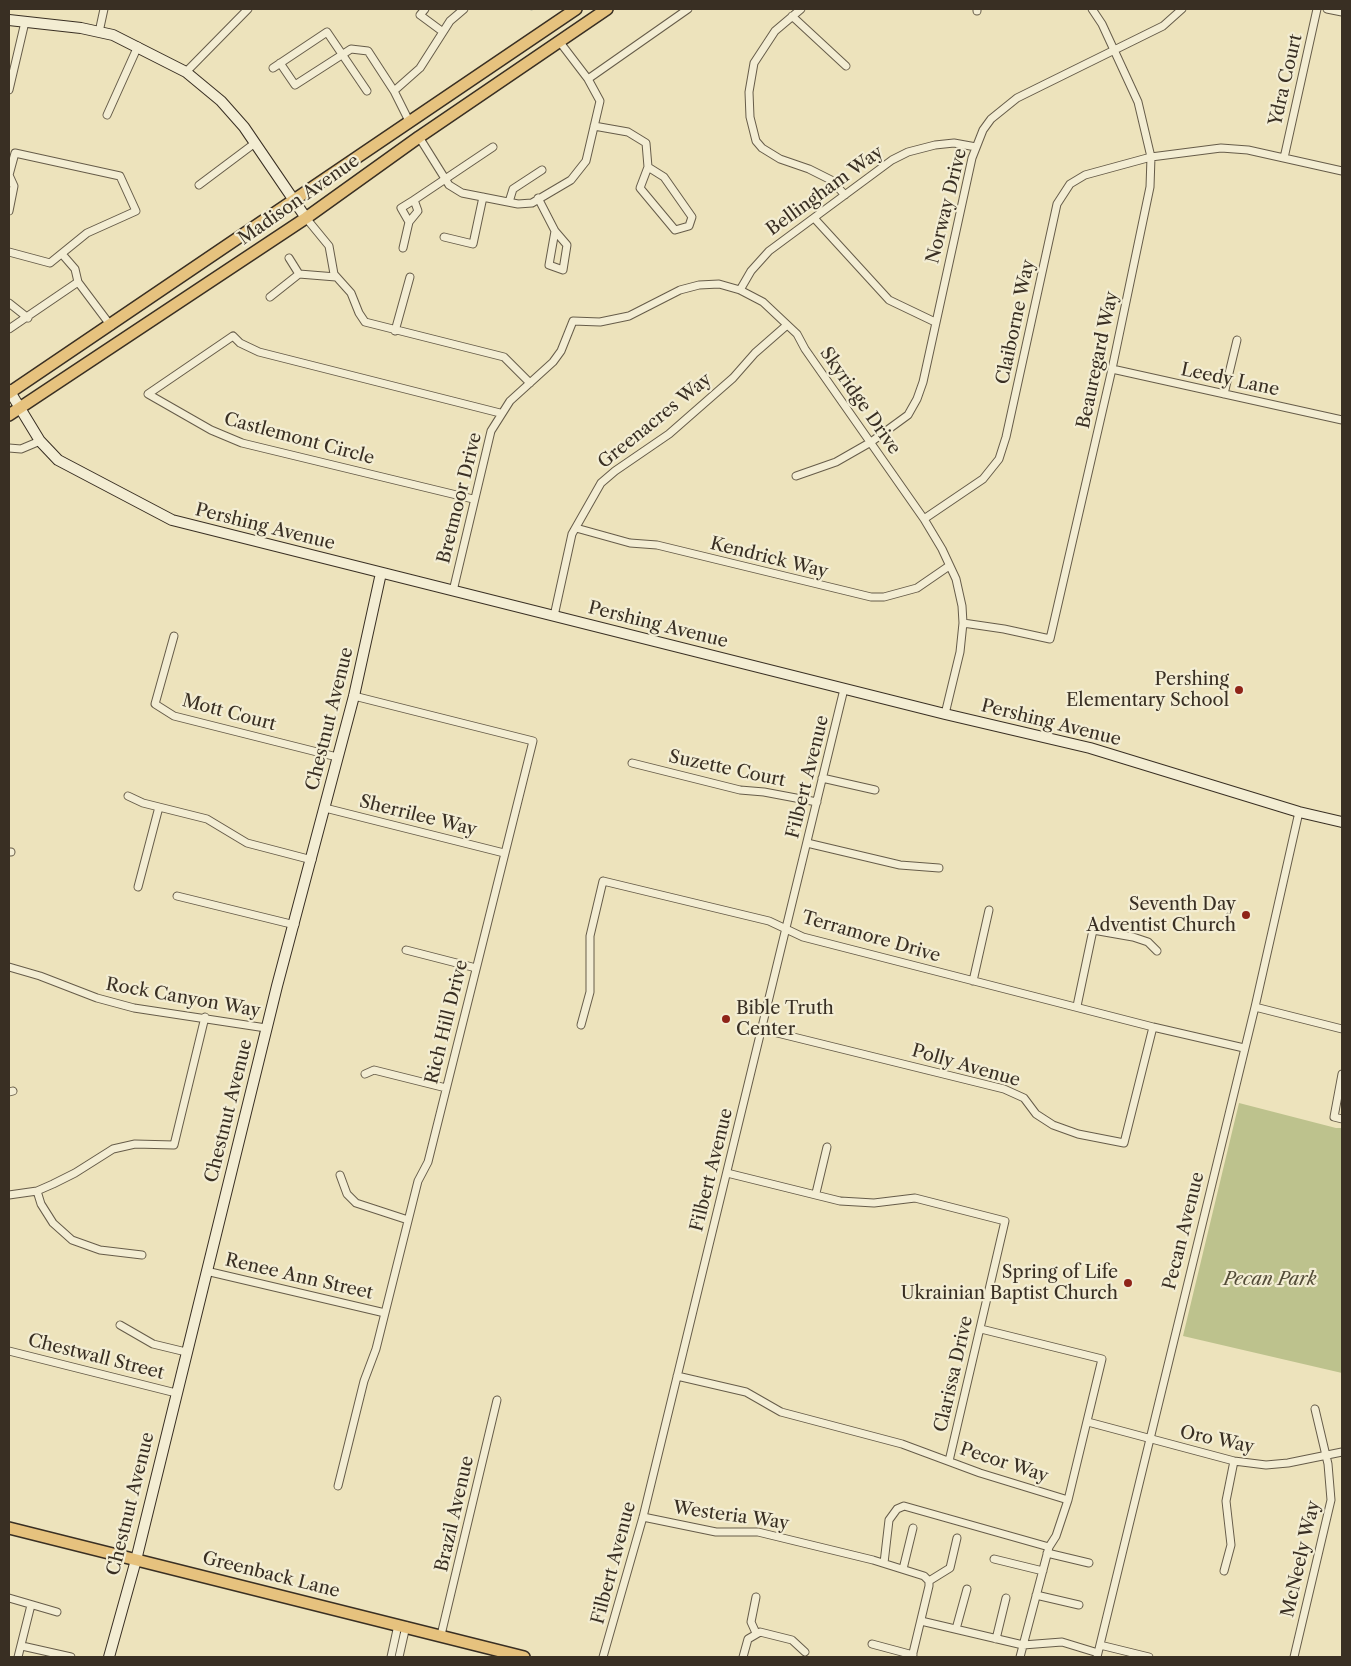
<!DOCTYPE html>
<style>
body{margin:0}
#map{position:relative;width:1351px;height:1666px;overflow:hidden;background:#ede3bc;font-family:"Libre Caslon Text",serif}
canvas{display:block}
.frame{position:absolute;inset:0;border:10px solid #392f23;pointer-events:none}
</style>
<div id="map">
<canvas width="1351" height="1666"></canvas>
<div class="frame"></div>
</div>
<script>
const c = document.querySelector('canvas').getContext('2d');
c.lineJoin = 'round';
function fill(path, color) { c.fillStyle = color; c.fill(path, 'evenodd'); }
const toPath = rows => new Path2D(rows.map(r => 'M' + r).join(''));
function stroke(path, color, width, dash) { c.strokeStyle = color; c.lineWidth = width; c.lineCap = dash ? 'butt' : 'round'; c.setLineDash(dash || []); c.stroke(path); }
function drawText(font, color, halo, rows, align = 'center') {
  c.font = font + ' "Libre Caslon Text",serif'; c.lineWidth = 4.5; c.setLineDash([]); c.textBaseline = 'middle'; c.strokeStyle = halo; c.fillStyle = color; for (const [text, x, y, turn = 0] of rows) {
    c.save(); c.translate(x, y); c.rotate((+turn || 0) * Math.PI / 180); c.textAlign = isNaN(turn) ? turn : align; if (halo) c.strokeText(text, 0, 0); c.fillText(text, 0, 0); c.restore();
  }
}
const green = toPath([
 [1239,1103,1336,1128,1342,1128,1342,1373,1183,1336]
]);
const stream = toPath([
 [531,9,532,9]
]);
const street = toPath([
 [425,9,420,15,443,32],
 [801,9,775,31,754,63,749,92,750,117,756,141,762,148,780,159,809,169,831,180,845,195],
 [1327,9,1342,12],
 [977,11,977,9],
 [792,16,846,66],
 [99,32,104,9],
 [280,63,295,85,351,49,368,51,394,91,410,123],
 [273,68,327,32,367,91],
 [186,72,248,9],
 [588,79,688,9],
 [9,90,25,22],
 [394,91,420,68,450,21,464,9],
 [107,115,138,46],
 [594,126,628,132,646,143,648,167,640,188,675,230,689,226,692,217,664,177,648,167],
 [419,137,449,185,462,193,518,204,532,203,571,180,586,161,600,101,588,79,559,41],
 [1284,158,1317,9],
 [199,185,255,143],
 [538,198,555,231,549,265,563,270,567,245,555,231],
 [414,200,401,208,409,222,418,211,414,200,493,147],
 [509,202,513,189,542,170],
 [9,211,14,186,9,175,15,153,120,176,136,211,87,233,50,263,9,252],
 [306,218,329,246,334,274,351,293,359,313,365,322,504,357,530,383],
 [814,218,889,300,935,322],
 [444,237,473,244,483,197],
 [403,248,409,222],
 [62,254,75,269,78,282],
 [289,258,299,274],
 [740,290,751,271,769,251,892,160,908,152,935,145,954,143,976,147],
 [270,297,299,274,336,277],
 [9,303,28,318],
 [9,329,78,282,111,326],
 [395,331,410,277],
 [1112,369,1342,420],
 [1224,394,1237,340],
 [9,448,21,449,40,441],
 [796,476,836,462,871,442,908,415,917,399,923,382,972,158,983,130,991,119,1017,98,1163,26,1182,9],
 [473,499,242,443,211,430,148,394,233,336,240,343,259,352,500,413],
 [924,519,983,479,999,459,1006,437,1057,204,1070,184,1085,175,1151,157,1221,148,1248,150,1342,171],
 [576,528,630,543,657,545,871,597,884,597,917,588,949,566],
 [453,591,491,431,510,401,553,362,561,351,573,321,600,322,629,316,680,290,699,285,719,284,740,290,763,302,797,334,805,349,924,519,942,549,956,579,962,606,963,623,960,652,945,714],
 [554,616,572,534,601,483,615,471,669,434,733,378,755,353,787,325],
 [963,623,1004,629,1050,639,1112,369,1150,187,1151,157,1138,102,1102,24,1092,9],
 [174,636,155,704,174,716,337,757],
 [632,763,740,790,764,792,817,802],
 [822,778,875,790],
 [128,796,143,803,207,819,247,843,312,860],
 [325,808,504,853],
 [807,843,900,865,939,868],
 [9,852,11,852],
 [138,887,159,807],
 [177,896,295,925],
 [406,950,476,968],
 [9,967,40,976,97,998,134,1008,266,1028],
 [973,981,989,910],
 [1077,1006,1093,930,1133,937,1148,942,1157,951],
 [1255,1007,1342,1029],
 [581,1025,590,992,590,936,603,881,769,921,803,937,1153,1027,1244,1048],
 [761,1029,1004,1089,1024,1098,1036,1114,1053,1125,1078,1134,1124,1143,1153,1027],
 [365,1074,374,1070,446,1088],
 [1342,1074,1334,1117,1342,1119],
 [9,1092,13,1091],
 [727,1173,840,1201,874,1203,915,1198,1005,1221,949,1461],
 [340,1175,347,1194,356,1203,408,1220],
 [37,1191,41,1204,53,1223,72,1240,100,1250,142,1255],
 [816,1193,827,1147],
 [9,1195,37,1191,53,1184,75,1173,113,1149,135,1144,174,1145,205,1017],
 [206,1271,385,1313],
 [120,1325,153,1344,186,1352],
 [9,1351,176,1393],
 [677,1376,746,1392,781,1412,902,1444,980,1473,1068,1500,1102,1359,981,1329],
 [1088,1422,1234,1461,1266,1465,1288,1463,1342,1452],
 [338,1486,364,1381,376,1349,418,1181,428,1162,533,741,354,696],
 [643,1517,716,1532,758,1532,873,1560,924,1576,929,1581,929,1586,912,1657],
 [1047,1553,1089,1563],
 [994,1559,1043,1571],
 [884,1563,889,1520,897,1509,904,1506,1049,1547],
 [903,1569,913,1528],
 [1224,1571,1231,1545,1226,1501,1234,1461],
 [929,1581,950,1568,957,1538],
 [1036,1595,1079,1605],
 [756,1597,751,1622,756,1633],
 [9,1598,57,1612],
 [921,1621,1023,1645,1062,1642,1098,1653],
 [956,1629,967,1589],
 [441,1635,497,1400],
 [996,1639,1006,1598],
 [872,1644,913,1655],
 [1100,1645,1149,1657],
 [22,1646,71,1657],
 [18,1657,31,1605],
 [391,1657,398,1625],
 [399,1657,406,1626],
 [603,1657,643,1517,844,689],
 [743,1657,748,1639,760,1632,792,1640,805,1652],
 [1020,1657,1049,1547,1056,1536,1068,1500],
 [1097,1657,1255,1007,1299,812],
 [1294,1657,1331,1500,1328,1464,1315,1409]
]);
const secondary = toPath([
 [9,20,81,28,113,35,186,72,221,101,244,127,306,218],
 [9,390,40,441,58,460,172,520,945,714,1090,748,1299,812,1342,822],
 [109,1657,136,1560,277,986,354,696,381,573]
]);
const primary = toPath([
 [9,393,576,9],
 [9,415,306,218,419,137,607,9],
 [9,1528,524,1657]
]);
const markers = [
 [1239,690,5,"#8f2418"],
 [1246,915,5,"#8f2418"],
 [726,1019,5,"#8f2418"],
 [1128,1283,5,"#8f2418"]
];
const streetNames = [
 ["Ydra Court",1286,80,-77],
 ["Bellingham Way",825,191,-36],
 ["Madison Avenue",299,200,-35],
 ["Norway Drive",947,206,-76],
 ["Claiborne Way",1016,322,-78],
 ["Beauregard Way",1098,360,-78],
 ["Leedy Lane",1230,380,12],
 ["Skyridge Drive",860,401,55],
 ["Greenacres Way",655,421,-39],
 ["Castlemont Circle",299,439,15],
 ["Bretmoor Drive",460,498,-76],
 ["Pershing Avenue",265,527,14],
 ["Kendrick Way",769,558,14],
 ["Pershing Avenue",658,625,14],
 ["Mott Court",229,713,15],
 ["Chestnut Avenue",330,719,-76],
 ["Pershing Avenue",1051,723,14],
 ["Suzette Court",727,769,12],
 ["Filbert Avenue",808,777,-76],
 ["Sherrilee Way",418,816,14],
 ["Terramore Drive",871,937,16],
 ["Rock Canyon Way",183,998,10],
 ["Rich Hill Drive",447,1022,-76],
 ["Polly Avenue",966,1066,16],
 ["Chestnut Avenue",229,1111,-76],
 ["Filbert Avenue",712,1170,-76],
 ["Pecan Avenue",1184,1231,-76],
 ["Renee Ann Street",299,1277,13],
 ["Chestwall Street",96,1357,14],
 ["Clarissa Drive",954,1374,-77],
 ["Oro Way",1217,1440,12],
 ["Pecor Way",1004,1463,18],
 ["Chestnut Avenue",131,1504,-76],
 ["Brazil Avenue",455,1514,-77],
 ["Westeria Way",731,1516,8],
 ["McNeely Way",1301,1559,-77],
 ["Filbert Avenue",614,1563,-75],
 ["Greenback Lane",271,1575,14]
];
const poiNames = [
 ["Pershing",1229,680],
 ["Elementary School",1229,701],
 ["Seventh Day",1236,905],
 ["Adventist Church",1236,926],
 ["Bible Truth",736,1009,"left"],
 ["Center",736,1030,"left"],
 ["Spring of Life",1118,1273],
 ["Ukrainian Baptist Church",1118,1294]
];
const parkNames = [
 ["Pecan Park",1270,1280]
];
fill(green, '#bdc28d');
stroke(stream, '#74847d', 2.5);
stroke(street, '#665c49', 9);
stroke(secondary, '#392f23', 12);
stroke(primary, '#392f23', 14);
stroke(street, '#f3edd3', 7);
stroke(secondary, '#f3edd3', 10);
stroke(primary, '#e6c27e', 11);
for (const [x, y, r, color] of markers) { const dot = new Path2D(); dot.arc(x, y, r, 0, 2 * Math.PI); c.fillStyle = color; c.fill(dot); stroke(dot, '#f3edd3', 2); }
drawText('18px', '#392f23', '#f3edd3', streetNames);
drawText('18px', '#392f23', '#f3edd3', poiNames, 'right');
drawText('italic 18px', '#534c38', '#f3edd3', parkNames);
</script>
